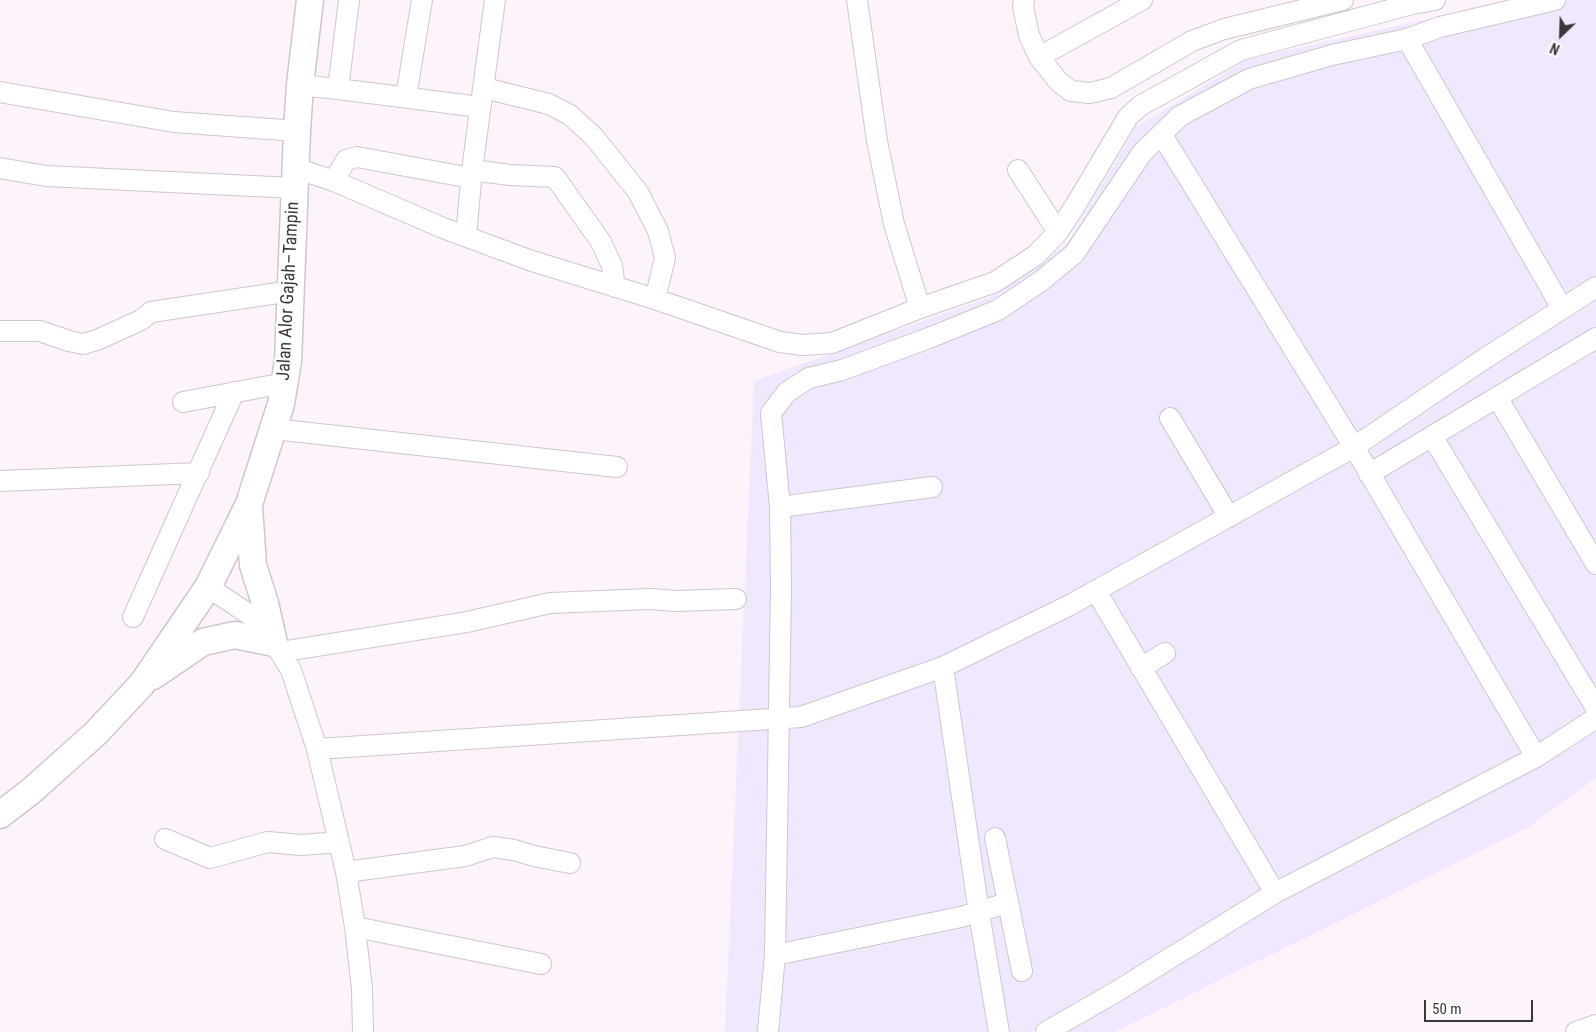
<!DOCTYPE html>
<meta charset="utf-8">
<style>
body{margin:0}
#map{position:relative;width:1596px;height:1032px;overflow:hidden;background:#fcf3fb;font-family:"Roboto Condensed",sans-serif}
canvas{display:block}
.north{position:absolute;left:1536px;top:10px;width:50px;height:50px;-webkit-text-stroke:4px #fff;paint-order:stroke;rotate:204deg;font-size:14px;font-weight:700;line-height:20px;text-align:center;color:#3a373a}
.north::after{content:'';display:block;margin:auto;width:18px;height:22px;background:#3a373a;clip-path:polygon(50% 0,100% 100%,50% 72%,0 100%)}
.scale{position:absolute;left:1424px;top:1000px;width:109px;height:22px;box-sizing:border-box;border:2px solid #3a373a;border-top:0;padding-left:6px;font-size:15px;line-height:18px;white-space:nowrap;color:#3a373a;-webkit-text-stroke:4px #fff;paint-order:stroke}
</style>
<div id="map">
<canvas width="1596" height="1032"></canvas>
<div class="north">N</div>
<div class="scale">50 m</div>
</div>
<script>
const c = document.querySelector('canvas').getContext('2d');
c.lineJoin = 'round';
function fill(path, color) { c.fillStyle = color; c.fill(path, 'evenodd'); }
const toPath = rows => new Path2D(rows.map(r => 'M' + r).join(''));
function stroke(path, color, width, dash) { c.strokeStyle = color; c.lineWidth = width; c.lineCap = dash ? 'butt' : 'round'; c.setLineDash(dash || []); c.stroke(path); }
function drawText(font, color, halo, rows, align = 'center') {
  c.font = font + ' "Roboto Condensed",sans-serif'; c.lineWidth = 5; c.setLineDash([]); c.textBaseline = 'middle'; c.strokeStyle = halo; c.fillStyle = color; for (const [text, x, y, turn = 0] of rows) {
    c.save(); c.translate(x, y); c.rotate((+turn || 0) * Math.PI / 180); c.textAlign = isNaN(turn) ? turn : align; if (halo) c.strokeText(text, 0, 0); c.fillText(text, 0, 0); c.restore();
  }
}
const industrial = toPath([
 [1513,0,1596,0,1596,778,1527,828,1115,1032,725,1032,754,381,998,294,1068,242,1136,127,1248,59]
]);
const minor = toPath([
 [857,0,877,141,894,224,920,308],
 [1024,0,1023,7,1029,35,1039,57,1059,82,1071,91,1090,93,1111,88,1192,41,1224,29,1343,0],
 [1407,39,1562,308],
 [1039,57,1142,0],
 [300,85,338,89,349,0],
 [484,88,549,104,570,115,594,137,638,192,658,231,665,258,655,299],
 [338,89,480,107],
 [0,92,174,122,297,131],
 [406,97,422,0],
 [1162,135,1354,447,1536,757],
 [0,168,46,176,294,188],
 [295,168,334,181,443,228,529,260,655,299,780,342,803,345,832,343,920,308,995,282,1036,255,1058,232,1075,206,1128,117,1140,106,1241,50,1412,4,1435,0],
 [472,170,510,175,555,177,601,242,612,266,615,287],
 [1018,170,1058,232],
 [334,181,346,160,357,157,471,178],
 [466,236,472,170,495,0],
 [0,331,40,331,69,341,83,344,97,340,141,320,151,312,291,291],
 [1497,397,1596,564],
 [183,402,285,383],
 [1170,418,1229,517],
 [274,429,617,467],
 [1432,436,1596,708],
 [1369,474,1596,338],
 [0,481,199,473],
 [780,507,932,487],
 [208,587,250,615,261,626,274,643,291,670,317,749,346,872,355,927,362,989,363,1032],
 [1096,591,1275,893],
 [133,617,234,392],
 [280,652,467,622,550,603,650,599,677,601,736,599],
 [943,667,979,913,999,1032],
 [1141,668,1165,653],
 [317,749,801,717,943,667,1070,605,1354,447,1478,363,1596,287],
 [995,838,1022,971],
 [165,839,210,858,268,842,301,845,339,842],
 [346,872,465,856,493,847,514,850,534,856,570,863],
 [355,927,541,964],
 [775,955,961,917,1007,903],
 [768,1032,775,955,781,587,780,507,771,413,787,392,809,378,842,370,929,338,998,310,1041,281,1074,254,1142,153,1180,116,1249,79,1332,55,1407,39,1440,27,1555,0],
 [1046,1032,1114,993,1275,893,1536,757,1596,718],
 [1576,1032,1596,1025]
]);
const major = toPath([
 [153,676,203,642,235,635,274,643,265,603,253,565,249,506],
 [0,815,30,792,95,734,142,684,208,587,249,504,281,404,288,361,297,131,300,85,310,0]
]);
const streetNames = [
 ["Jalan Alor Gajah–Tampin",289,291,-87]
];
fill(industrial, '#efe8fe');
stroke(minor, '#cec6ce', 22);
stroke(major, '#cec6ce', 29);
stroke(minor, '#fff', 20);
stroke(major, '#fff', 26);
drawText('18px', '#3a373a', '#fff', streetNames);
</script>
